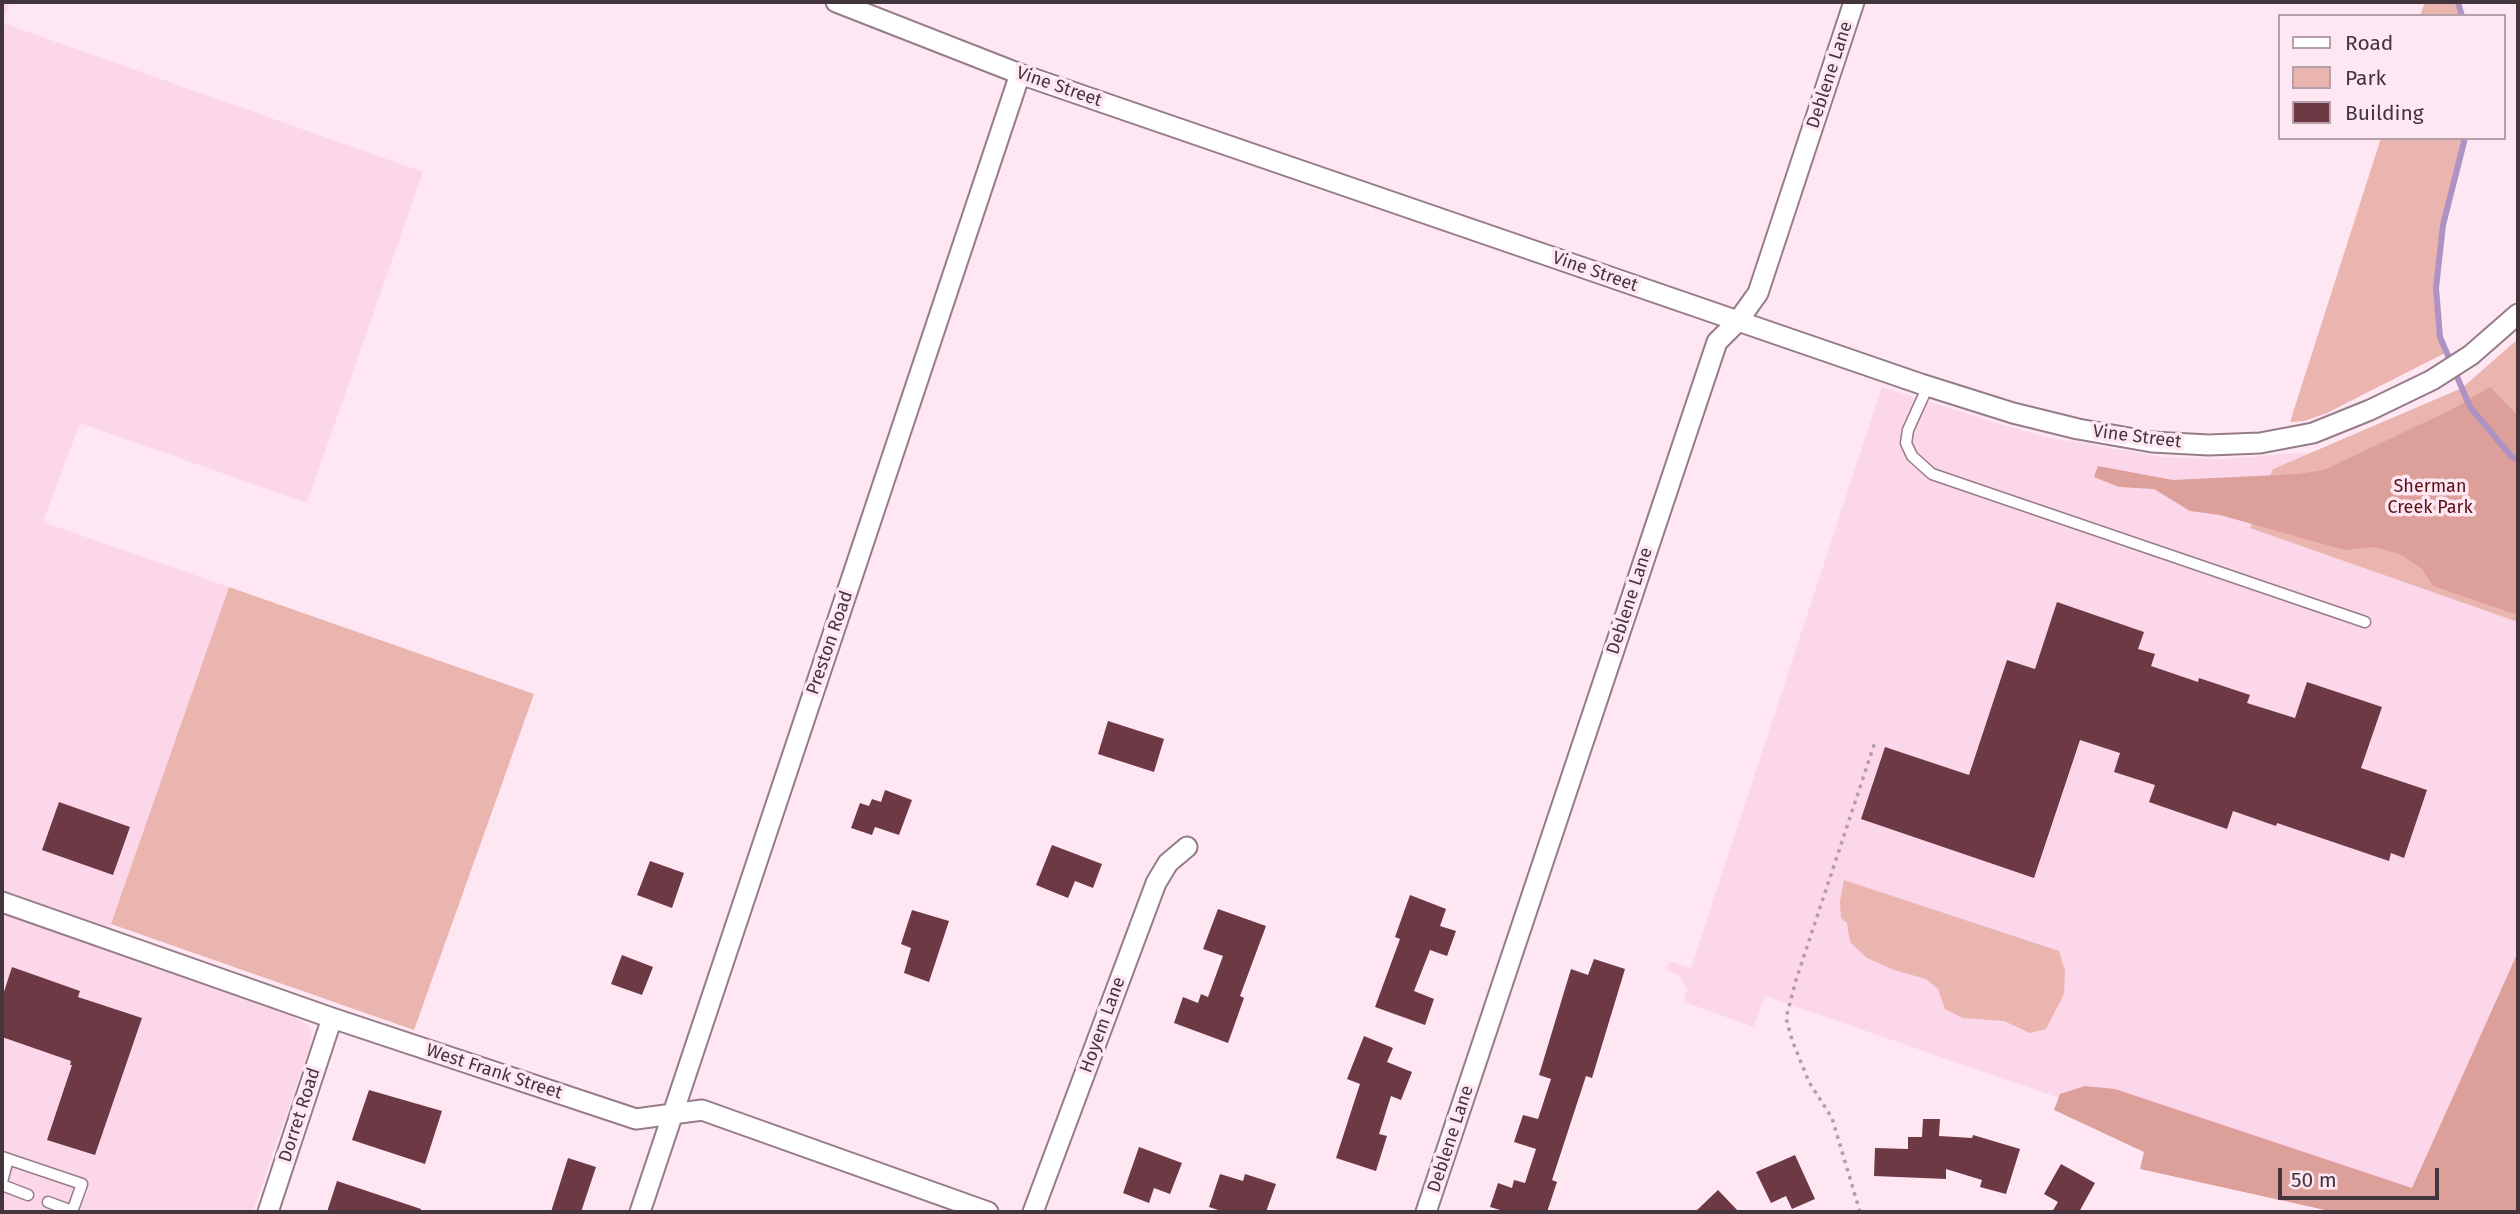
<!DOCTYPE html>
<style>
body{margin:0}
#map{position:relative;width:2520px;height:1214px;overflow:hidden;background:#fee7f2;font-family:"Fira Sans",sans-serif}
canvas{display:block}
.frame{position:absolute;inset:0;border:4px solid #42363c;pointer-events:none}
.legend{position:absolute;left:2278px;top:14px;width:228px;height:126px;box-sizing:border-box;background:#fee7f2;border:2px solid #b3a0a9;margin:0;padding:9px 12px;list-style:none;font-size:21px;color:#42363c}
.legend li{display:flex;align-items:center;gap:14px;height:35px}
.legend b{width:35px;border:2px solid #b3a0a9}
.scale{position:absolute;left:2278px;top:1168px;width:161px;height:32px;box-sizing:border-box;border:4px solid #42363c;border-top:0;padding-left:9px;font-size:21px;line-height:24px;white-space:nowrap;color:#42363c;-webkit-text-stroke:5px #fee7f2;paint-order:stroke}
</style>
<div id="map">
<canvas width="2520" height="1214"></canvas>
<div class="frame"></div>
<ul class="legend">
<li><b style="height:9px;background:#fff"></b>Road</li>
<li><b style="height:19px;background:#eab4af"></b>Park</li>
<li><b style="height:19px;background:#6d3945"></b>Building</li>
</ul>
<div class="scale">50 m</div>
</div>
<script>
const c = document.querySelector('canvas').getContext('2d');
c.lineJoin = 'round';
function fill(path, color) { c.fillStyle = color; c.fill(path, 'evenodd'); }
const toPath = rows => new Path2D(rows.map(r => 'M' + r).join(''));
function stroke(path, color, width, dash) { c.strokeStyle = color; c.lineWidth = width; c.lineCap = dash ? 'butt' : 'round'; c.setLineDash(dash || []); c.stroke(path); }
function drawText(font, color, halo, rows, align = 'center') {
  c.font = font + ' "Fira Sans",sans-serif'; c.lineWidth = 7; c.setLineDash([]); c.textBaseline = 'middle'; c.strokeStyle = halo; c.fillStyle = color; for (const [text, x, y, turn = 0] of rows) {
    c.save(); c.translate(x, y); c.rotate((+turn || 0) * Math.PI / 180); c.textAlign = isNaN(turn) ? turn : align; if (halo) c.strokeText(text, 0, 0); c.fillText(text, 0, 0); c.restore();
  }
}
const built = toPath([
 [2,2,10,2,3,23,423,172,307,503,80,423,43,522,229,587,103,950,294,1017,308,1025,312,1032,309,1048,253,1212,2,1212],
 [1882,387,2000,424,2047,437,2162,457,2223,459,2311,452,2273,469,2518,622,2518,1082,2388,1212,1765,996,1754,1027,1684,1002,1687,989,1679,975,1666,970,1669,961,1691,968]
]);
const green = toPath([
 [2425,2,2458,2,2462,16,2420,16],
 [2381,138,2465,138,2443,225,2436,288,2440,337,2447,352,2325,414,2304,421,2290,422],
 [2518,339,2518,622,2250,528,2273,469,2462,388],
 [229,587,534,694,414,1030,111,924],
 [1844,880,2059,951,2065,971,2064,994,2046,1029,2030,1033,2004,1021,1963,1018,1945,1009,1938,989,1926,979,1894,970,1867,958,1850,942,1847,923,1841,918,1840,901]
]);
const forest = toPath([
 [2490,387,2518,416,2518,615,2433,586,2422,569,2400,554,2374,547,2345,550,2220,515,2190,511,2154,489,2119,487,2094,477,2098,466,2173,480,2298,474,2324,470,2453,409],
 [2518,952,2518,1212,2334,1212,2140,1169,2144,1152,2054,1110,2060,1094,2085,1086,2115,1089,2412,1188]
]);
const stream = toPath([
 [2458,2,2462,16],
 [2465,138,2443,225,2436,288,2440,337,2470,407,2511,456,2518,460]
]);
const building = toPath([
 [2057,602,2144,632,2138,649,2155,654,2151,666,2198,682,2199,678,2250,695,2247,703,2295,718,2307,682,2382,707,2361,768,2427,790,2404,858,2391,853,2389,861,2277,823,2276,826,2233,811,2227,829,2149,802,2155,785,2114,772,2120,753,2080,740,2034,878,1861,819,1885,747,1969,775,2007,660,2035,669],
 [1108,721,1164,739,1154,772,1098,754],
 [885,790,912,800,899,835,875,827,872,835,851,828,860,803,869,806,872,799,881,802],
 [59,802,130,827,113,875,42,850],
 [1052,845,1102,864,1093,888,1075,881,1068,898,1036,885],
 [650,861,684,873,672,908,637,895],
 [1410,895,1446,909,1440,926,1456,931,1447,956,1430,950,1414,991,1434,999,1425,1025,1375,1007,1400,939,1395,937],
 [1218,909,1266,926,1240,996,1244,998,1228,1043,1174,1023,1183,997,1198,1003,1201,994,1208,997,1223,956,1203,949],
 [912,910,949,921,929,982,904,973,911,948,901,944],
 [622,955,653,967,642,995,611,984],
 [1594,959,1625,969,1592,1078,1586,1076,1552,1180,1557,1182,1547,1212,1507,1212,1490,1207,1498,1183,1512,1188,1514,1180,1525,1183,1536,1149,1514,1142,1523,1115,1538,1119,1551,1079,1539,1075,1571,969,1588,975],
 [12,967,80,991,78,997,142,1018,95,1155,47,1140,72,1065,70,1065,71,1061,2,1037,2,998],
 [1364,1036,1393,1048,1387,1062,1412,1072,1401,1100,1391,1096,1379,1134,1387,1136,1376,1171,1336,1158,1360,1084,1347,1079],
 [369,1090,442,1111,425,1164,352,1140],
 [1923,1119,1940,1119,1939,1136,1972,1138,1973,1135,2020,1149,2006,1194,1980,1187,1982,1180,1946,1169,1946,1179,1874,1176,1875,1148,1908,1149,1908,1137,1922,1137],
 [1139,1147,1182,1163,1170,1194,1154,1188,1149,1203,1123,1193],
 [1795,1155,1815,1199,1792,1209,1786,1196,1771,1203,1756,1172],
 [568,1158,596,1167,581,1212,551,1212],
 [2061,1164,2095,1183,2079,1212,2052,1212,2058,1202,2044,1194],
 [1220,1174,1243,1181,1245,1174,1276,1184,1266,1212,1224,1212,1209,1207],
 [337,1181,421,1209,421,1212,327,1212],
 [1718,1190,1739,1212,1695,1212]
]);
const path = toPath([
 [1860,1212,1832,1118,1809,1082,1792,1040,1786,1018,1796,980,1875,742]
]);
const service = toPath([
 [1928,386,1908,430,1906,443,1912,456,1932,474,2365,622],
 [2,1157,82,1184,72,1212],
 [2,1182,8,1159],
 [2,1185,28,1195],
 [48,1202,72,1211]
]);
const minor = toPath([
 [836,2,1020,74,1738,321,1921,384,2013,413,2078,429,2152,442,2209,445,2260,443,2313,433,2370,410,2432,380,2471,355,2518,314],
 [2,902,332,1018,636,1119,702,1110,988,1212],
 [268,1212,332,1018],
 [640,1212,1020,74],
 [1033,1212,1156,883,1168,863,1187,847],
 [1426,1212,1717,342,1738,321,1758,293,1854,2]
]);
const streetNames = [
 ["Deblene Lane",1830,75,-72],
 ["Vine Street",1059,87,19],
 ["Vine Street",1595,272,19],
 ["Vine Street",2137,437,7],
 ["Deblene Lane",1630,601,-72],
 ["Preston Road",830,643,-71],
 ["Hoyem Lane",1103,1025,-70],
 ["West Frank Street",494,1072,18],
 ["Dorret Road",300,1115,-72],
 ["Deblene Lane",1451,1139,-72]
];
const parkNames = [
 ["Sherman",2430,487],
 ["Creek Park",2430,508]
];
fill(built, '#fcd7e9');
fill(green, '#eab4af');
fill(forest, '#dd9f9a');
stroke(stream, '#ae92c3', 6);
fill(building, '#6d3945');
stroke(service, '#967c89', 13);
stroke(minor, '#967c89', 23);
stroke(path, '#b19ea7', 3.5, [3.5, 5]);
stroke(service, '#fff', 10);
stroke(minor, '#fff', 19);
drawText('18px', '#42363c', '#fee7f2', streetNames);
drawText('18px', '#591012', '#fee7f2', parkNames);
</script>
